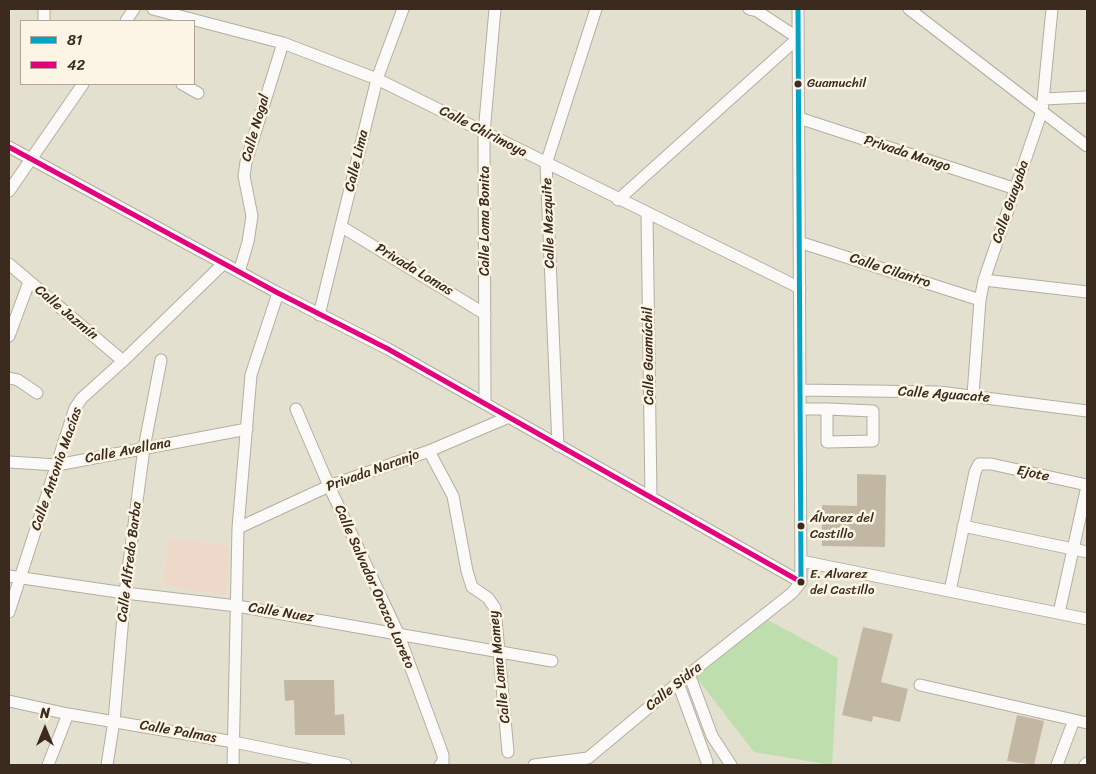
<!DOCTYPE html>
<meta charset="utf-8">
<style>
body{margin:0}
#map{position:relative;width:1096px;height:774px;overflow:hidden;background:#e4e0cf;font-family:Sriracha,sans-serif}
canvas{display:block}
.frame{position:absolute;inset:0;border:10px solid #3b2a1e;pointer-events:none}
.legend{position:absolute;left:20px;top:20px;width:175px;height:65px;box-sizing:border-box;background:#fcf5e5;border:1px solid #afa495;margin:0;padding:6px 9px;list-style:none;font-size:15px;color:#3b2a1e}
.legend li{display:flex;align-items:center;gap:10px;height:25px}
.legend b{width:25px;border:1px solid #afa495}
.north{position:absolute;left:20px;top:704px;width:50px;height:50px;-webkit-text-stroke:4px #fcf5e5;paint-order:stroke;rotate:0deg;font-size:14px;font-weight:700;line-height:20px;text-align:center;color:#3b2a1e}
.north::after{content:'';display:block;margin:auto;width:18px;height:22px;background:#3b2a1e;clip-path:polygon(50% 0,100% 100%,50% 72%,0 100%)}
</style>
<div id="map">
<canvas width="1096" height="774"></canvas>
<div class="frame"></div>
<ul class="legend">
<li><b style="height:6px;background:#03a3c5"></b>81</li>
<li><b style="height:6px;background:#e5007d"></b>42</li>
</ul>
<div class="north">N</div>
</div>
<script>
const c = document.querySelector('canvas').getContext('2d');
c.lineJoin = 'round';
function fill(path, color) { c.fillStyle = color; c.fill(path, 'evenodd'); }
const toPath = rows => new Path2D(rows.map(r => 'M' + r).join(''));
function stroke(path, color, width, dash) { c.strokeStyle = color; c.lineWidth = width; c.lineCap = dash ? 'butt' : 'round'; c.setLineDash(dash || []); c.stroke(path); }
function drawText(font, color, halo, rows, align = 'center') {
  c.font = font + ' Sriracha,sans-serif'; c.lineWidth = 5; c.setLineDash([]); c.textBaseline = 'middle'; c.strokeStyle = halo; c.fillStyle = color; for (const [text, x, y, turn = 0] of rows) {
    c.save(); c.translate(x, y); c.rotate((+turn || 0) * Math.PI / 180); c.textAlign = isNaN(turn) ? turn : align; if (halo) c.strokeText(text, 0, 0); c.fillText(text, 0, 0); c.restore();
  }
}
const built = toPath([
 [170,538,229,546,226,595,163,585]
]);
const green = toPath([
 [768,620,838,658,832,765,754,752,696,677]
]);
const building = toPath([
 [857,474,886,475,885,547,822,546,822,505,857,506],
 [863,627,893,634,881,682,908,689,900,722,873,716,872,722,842,715],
 [284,680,334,680,335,715,344,714,345,735,295,735,294,700,285,701],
 [1017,715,1044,721,1034,765,1007,761]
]);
const minor = toPath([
 [153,9,283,43,377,79,800,288],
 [798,9,801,582],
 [909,9,1087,146],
 [44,21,44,9],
 [126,21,134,9],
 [182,84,198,93],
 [1043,99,1087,97],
 [799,118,1016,189],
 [9,147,278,293,388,349,801,582],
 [9,191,83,84],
 [618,200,798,38,757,11,749,9],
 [647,214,651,497],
 [342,227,485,314],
 [799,242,980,300],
 [9,264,123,361],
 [239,272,248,242,252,216,244,176,246,162,283,43],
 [984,280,1087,292],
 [319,315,377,79,403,9],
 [9,336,29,282],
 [9,378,18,380,37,393],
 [800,390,939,392,1087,411],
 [973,395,980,300,984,280,1042,111,1052,9],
 [485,403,484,133,495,9],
 [296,409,329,486,398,633,443,755,443,763,440,765],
 [800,409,827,409,873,411,873,441,827,442,827,409],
 [558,446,546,164,596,9],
 [429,451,453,496,467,571,472,587,488,598,495,608,508,752],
 [9,462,57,465,247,429],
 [963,526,1087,552],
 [238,528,329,486,429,451,509,417],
 [801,561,1087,619],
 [9,576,125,593,237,606,552,661],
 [950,591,975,472,979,464,991,464,1087,485],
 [9,612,75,408,82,398,123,361,223,264],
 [1059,613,1087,486],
 [689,674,712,736,731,765],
 [678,683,707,762],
 [920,685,1074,720],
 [9,701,68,714,234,742,346,765],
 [48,765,68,714],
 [107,765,114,721,125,593,144,448,161,360],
 [233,765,238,528,251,375,278,293],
 [534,765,588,758,678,683,792,593,801,582],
 [1057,765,1074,720,1087,723],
 [1085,765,1087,763]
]);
const bus1 = toPath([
 [798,9,801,582]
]);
const bus2 = toPath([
 [9,147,278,293,388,349,801,582]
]);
const markers = [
 [798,84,4.5,"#3b2a1e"],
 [801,526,4.5,"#3b2a1e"],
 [801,582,4.5,"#3b2a1e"]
];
const busNames = [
 ["Guamuchil",807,84],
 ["Álvarez del",810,519],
 ["Castillo",810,535],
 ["E. Alvarez",810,575],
 ["del Castillo",810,591]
];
const streetNames = [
 ["Calle Nogal",256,128,-74],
 ["Calle Chirimoya",483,132,27],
 ["Privada Mango",907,154,18],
 ["Calle Lima",357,161,-77],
 ["Calle Guayaba",1011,202,-71],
 ["Calle Loma Bonita",485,221,-90],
 ["Calle Mezquite",549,223,-92],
 ["Privada Lomas",414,270,31],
 ["Calle Cilantro",890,271,18],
 ["Calle Jazmín",66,313,40],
 ["Calle Guamúchil",649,356,-91],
 ["Calle Aguacate",944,395,4],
 ["Calle Avellana",128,451,-11],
 ["Calle Antonio Macías",57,469,-71],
 ["Privada Naranjo",373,471,-20],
 ["Ejote",1033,474,12],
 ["Calle Alfredo Barba",130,562,-83],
 ["Calle Salvador Orozco Loreto",374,587,66],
 ["Calle Nuez",281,613,9],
 ["Calle Loma Mamey",500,667,-96],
 ["Calle Sidra",674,687,-39],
 ["Calle Palmas",178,732,10]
];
fill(built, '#eed8ca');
fill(green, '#bedead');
fill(building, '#c2b7a3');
stroke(minor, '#b2aea2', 13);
stroke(minor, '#fbfaf8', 11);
stroke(bus1, '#03a3c5', 5);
stroke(bus2, '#e5007d', 5);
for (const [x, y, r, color] of markers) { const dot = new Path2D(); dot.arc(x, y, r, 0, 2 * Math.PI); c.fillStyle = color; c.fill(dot); stroke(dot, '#fcf5e5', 2); }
drawText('13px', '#3b2a1e', '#fcf5e5', busNames, 'left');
drawText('14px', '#3b2a1e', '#fcf5e5', streetNames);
</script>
